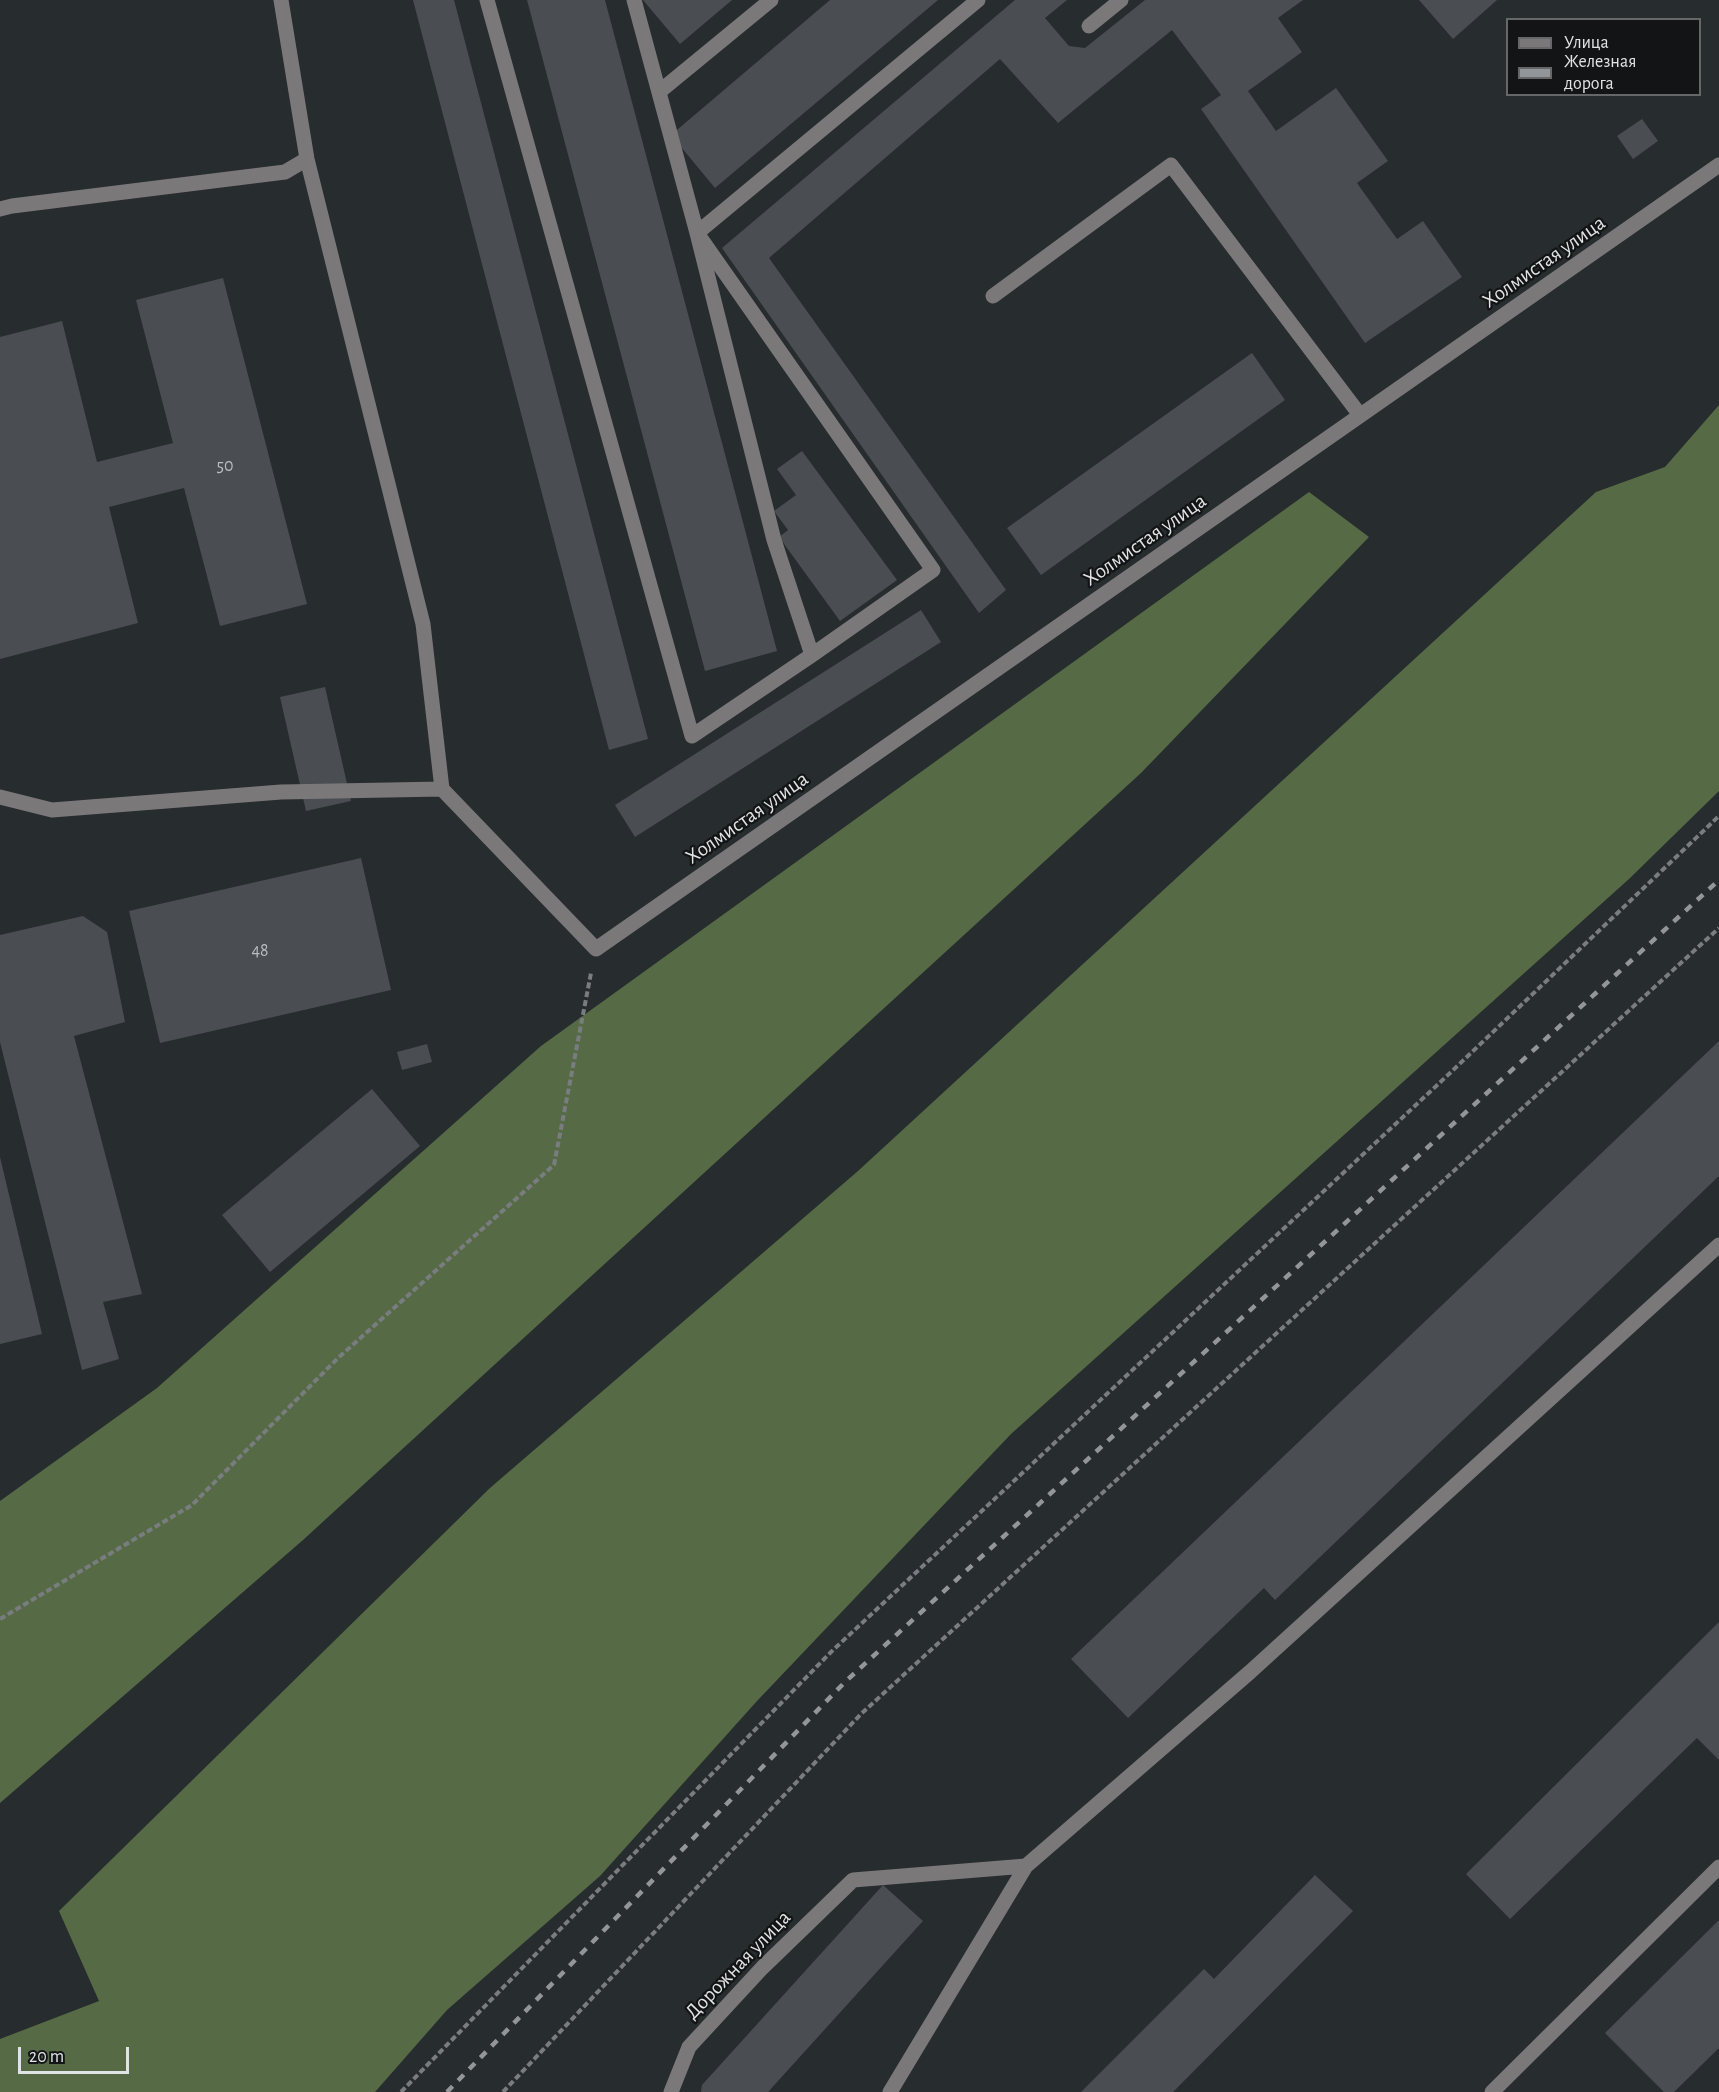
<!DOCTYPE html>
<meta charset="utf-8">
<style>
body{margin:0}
#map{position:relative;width:1719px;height:2092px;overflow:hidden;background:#272c2f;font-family:"Alegreya Sans",sans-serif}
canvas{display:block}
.legend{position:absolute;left:1506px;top:18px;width:195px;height:78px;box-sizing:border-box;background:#121415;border:2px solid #656769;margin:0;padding:8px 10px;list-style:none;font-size:18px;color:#e1e4e6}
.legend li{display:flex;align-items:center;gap:12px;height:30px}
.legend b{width:30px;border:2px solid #656769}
.scale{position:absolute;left:18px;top:2047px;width:111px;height:27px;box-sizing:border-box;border:3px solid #e1e4e6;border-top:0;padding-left:8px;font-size:18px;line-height:21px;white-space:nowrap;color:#e1e4e6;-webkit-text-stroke:4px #121415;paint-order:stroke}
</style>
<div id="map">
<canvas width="1719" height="2092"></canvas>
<ul class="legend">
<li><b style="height:8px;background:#7b7879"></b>Улица</li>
<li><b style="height:8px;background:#929698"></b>Железная дорога</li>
</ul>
<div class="scale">20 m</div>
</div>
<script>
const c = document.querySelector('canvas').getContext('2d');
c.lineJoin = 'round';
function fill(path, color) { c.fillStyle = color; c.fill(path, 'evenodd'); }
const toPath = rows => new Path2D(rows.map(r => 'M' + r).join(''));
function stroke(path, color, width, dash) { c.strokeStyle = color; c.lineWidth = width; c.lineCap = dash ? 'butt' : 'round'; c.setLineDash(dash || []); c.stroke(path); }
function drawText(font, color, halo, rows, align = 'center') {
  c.font = font + ' "Alegreya Sans",sans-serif'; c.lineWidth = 4.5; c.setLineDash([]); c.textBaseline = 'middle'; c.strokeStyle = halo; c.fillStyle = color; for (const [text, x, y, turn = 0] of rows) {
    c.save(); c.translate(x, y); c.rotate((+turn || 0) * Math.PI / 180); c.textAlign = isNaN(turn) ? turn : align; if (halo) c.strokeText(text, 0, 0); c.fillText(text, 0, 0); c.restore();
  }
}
const forest = toPath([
 [1719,405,1719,791,1629,879,1011,1434,757,1701,600,1876,447,2010,375,2092,0,2092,0,2039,99,2001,59,1911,490,1488,858,1171,1596,492,1665,467],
 [1309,492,1369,537,1141,773,303,1540,0,1803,0,1501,157,1388,541,1046]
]);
const building = toPath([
 [413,0,454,0,648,739,609,750],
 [527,0,605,0,777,651,705,671],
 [643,0,732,0,680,44],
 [830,0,938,0,715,188,671,135],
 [1015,0,1067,0,1045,18,1069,46,1085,48,1145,0,1303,0,1278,18,1302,52,1248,91,1276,131,1336,88,1388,161,1357,183,1397,239,1423,221,1462,277,1365,343,1201,109,1221,95,1172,30,1058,123,1000,59,769,258,1006,590,979,613,722,248],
 [1419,0,1497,0,1453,39],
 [1642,119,1658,141,1633,159,1617,136],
 [223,278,307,604,220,626,184,488,109,507,138,623,0,659,0,337,62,321,97,462,173,443,136,300],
 [1252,353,1285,400,1041,575,1007,528],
 [802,451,897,580,840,621,779,537,788,530,774,511,796,495,777,469],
 [921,610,941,642,635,837,615,805],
 [325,687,351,801,306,811,280,697],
 [361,858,391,990,160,1043,129,911],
 [83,916,107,932,125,1022,74,1036,142,1294,103,1302,119,1359,82,1370,0,1042,0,935],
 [1719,1041,1719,1176,1275,1600,1264,1588,1128,1718,1071,1659],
 [427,1044,432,1062,402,1070,397,1052],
 [372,1089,420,1146,270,1272,222,1215],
 [0,1157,42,1334,0,1344],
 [1719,1622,1719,1760,1697,1738,1510,1919,1466,1874],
 [1315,1875,1353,1911,1173,2092,1081,2092,1204,1969,1214,1979],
 [883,1885,923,1921,768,2092,701,2092,702,2085],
 [1719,1920,1719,2048,1674,2092,1664,2092,1605,2033]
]);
const path = toPath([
 [0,1619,192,1505,337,1359,554,1165,591,973],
 [401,2092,831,1652,1449,1074,1719,816],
 [503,2092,861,1714,1719,928]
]);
const minor = toPath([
 [281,0,307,159,423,624,442,789,596,949,1719,165],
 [487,0,692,736,812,655,933,570,697,233,978,0],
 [634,0,697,233,774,540,812,655],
 [1089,26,1121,0],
 [659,92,771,0],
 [0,209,12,206,285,172,307,159],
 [993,296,1171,165,1360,415],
 [0,797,52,810,281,792,442,789],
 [671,2092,689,2047,762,1968,853,1880,1026,1866,1250,1672,1719,1245],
 [890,2092,1026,1866],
 [1492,2092,1719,1867]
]);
const rail = toPath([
 [447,2092,845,1682,1719,880]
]);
const numberNames = [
 ["50",225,466],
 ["48",260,951]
];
const streetNames = [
 ["Холмистая улица",1544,262,-35],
 ["Холмистая улица",1145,540,-35],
 ["Холмистая улица",747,818,-35],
 ["Дорожная улица",738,1965,-46]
];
fill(forest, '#566b45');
fill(building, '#4a4e52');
stroke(path, '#797d80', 4, [6, 3]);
stroke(minor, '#7b7879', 15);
stroke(rail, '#929698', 4.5, [8, 8]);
drawText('18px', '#bbbec1', null, numberNames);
drawText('21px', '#e1e4e6', '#121415', streetNames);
</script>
